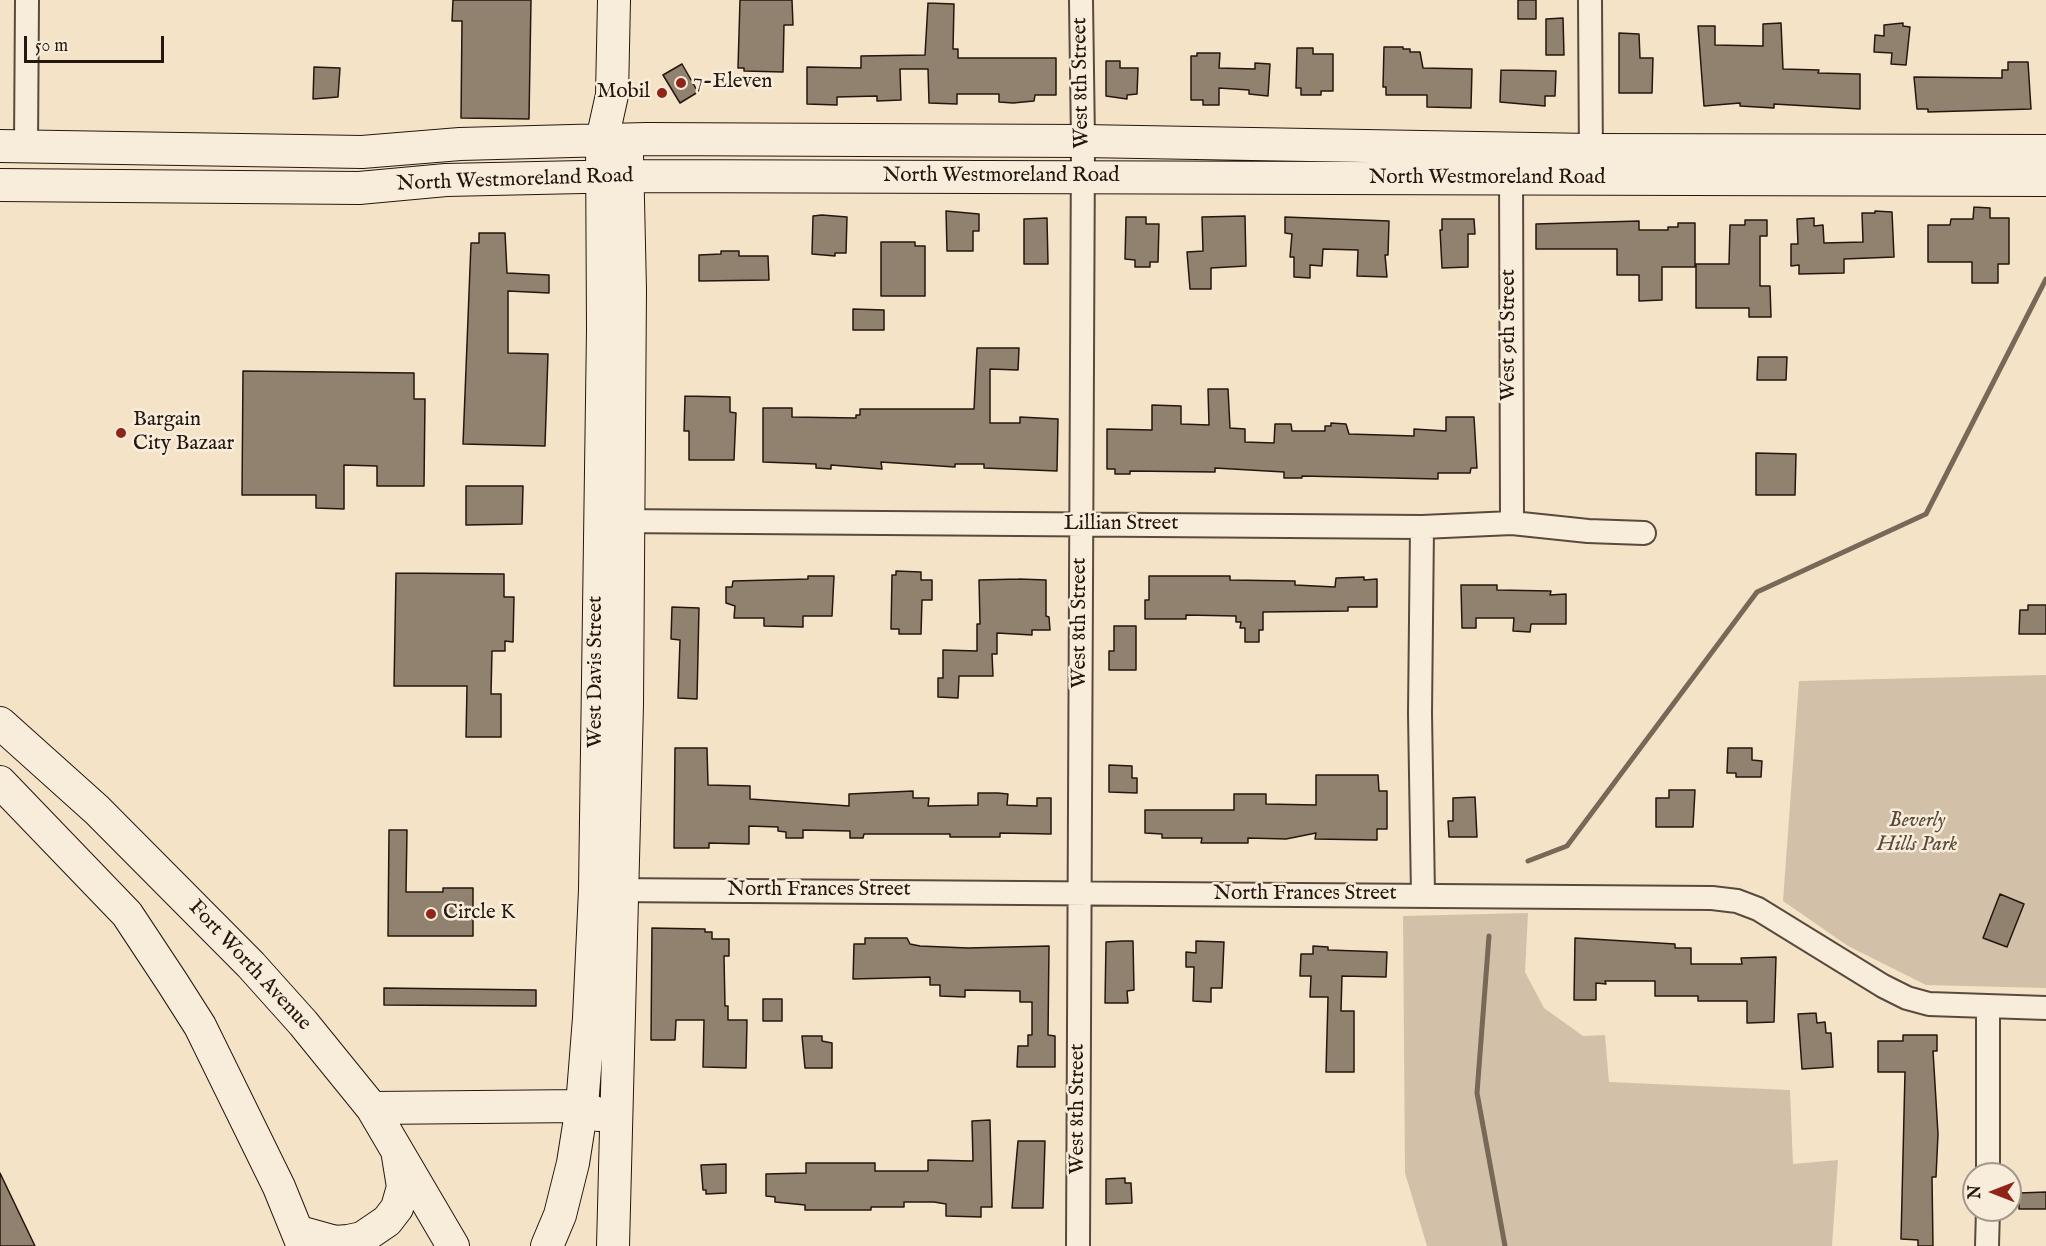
<!DOCTYPE html>
<style>
body{margin:0}
#map{position:relative;width:2046px;height:1246px;overflow:hidden;background:#f5e3c8;font-family:"IM FELL English",serif}
canvas{display:block}
.north{position:absolute;left:1962px;top:1162px;width:60px;height:60px;box-sizing:border-box;background:#f8eddb;border:2px solid #a49789;border-radius:50%;rotate:270deg;font-size:16px;font-weight:700;line-height:24px;text-align:center;color:#25170f}
.north::after{content:'';display:block;margin:auto;width:21px;height:27px;background:#8f2418;clip-path:polygon(50% 0,100% 100%,50% 72%,0 100%)}
.scale{position:absolute;left:24px;top:36px;width:140px;height:27px;box-sizing:border-box;border:3px solid #25170f;border-top:0;padding-left:8px;font-size:18px;line-height:21px;white-space:nowrap;color:#25170f;-webkit-text-stroke:4px #f8eddb;paint-order:stroke}
</style>
<div id="map">
<canvas width="2046" height="1246"></canvas>
<div class="north">N</div>
<div class="scale">50 m</div>
</div>
<script>
const c = document.querySelector('canvas').getContext('2d');
c.lineJoin = 'round';
function fill(path, color) { c.fillStyle = color; c.fill(path, 'evenodd'); }
const toPath = rows => new Path2D(rows.map(r => 'M' + r).join(''));
function stroke(path, color, width, dash) { c.strokeStyle = color; c.lineWidth = width; c.lineCap = dash ? 'butt' : 'round'; c.setLineDash(dash || []); c.stroke(path); }
function drawText(font, color, halo, rows, align = 'center') {
  c.font = font + ' "IM FELL English",serif'; c.lineWidth = 5; c.setLineDash([]); c.textBaseline = 'middle'; c.strokeStyle = halo; c.fillStyle = color; for (const [text, x, y, turn = 0] of rows) {
    c.save(); c.translate(x, y); c.rotate((+turn || 0) * Math.PI / 180); c.textAlign = isNaN(turn) ? turn : align; if (halo) c.strokeText(text, 0, 0); c.fillText(text, 0, 0); c.restore();
  }
}
const green = toPath([
 [2046,675,2046,988,1926,985,1848,946,1783,901,1799,681],
 [1528,913,1525,972,1544,1008,1583,1036,1605,1035,1609,1082,1790,1090,1793,1164,1838,1160,1832,1246,1427,1246,1405,1173,1403,916]
]);
const stream = toPath([
 [1528,861,1567,846,1757,592,1926,514,2046,279],
 [1489,936,1477,1093,1505,1246]
]);
const building = toPath([
 [453,0,531,0,529,119,461,118,462,21,452,21,453,0],
 [740,0,792,0,793,25,784,25,783,72,744,71,744,68,738,68,740,0],
 [1518,0,1536,0,1536,19,1518,19,1518,0],
 [928,3,954,4,953,49,958,49,958,58,1056,58,1056,95,1035,95,1034,101,1013,103,999,102,999,94,957,94,957,104,929,103,928,69,900,69,901,100,877,101,877,96,837,97,837,105,807,104,807,67,861,68,861,56,925,55,928,3],
 [1563,18,1564,55,1546,55,1546,19,1563,18],
 [1781,23,1783,69,1819,70,1818,73,1860,74,1860,109,1774,104,1774,108,1740,106,1740,103,1704,106,1698,26,1715,26,1715,45,1763,46,1763,24,1781,23],
 [1903,23,1903,26,1910,27,1906,65,1891,64,1892,53,1874,52,1875,35,1884,36,1884,25,1903,23],
 [1619,33,1639,34,1640,58,1653,58,1652,93,1619,93,1619,33],
 [1384,47,1403,47,1403,49,1410,49,1410,52,1420,52,1423,68,1472,69,1471,108,1427,107,1427,95,1386,95,1386,87,1383,87,1384,47],
 [1297,48,1313,48,1313,54,1333,54,1333,91,1321,91,1321,95,1301,95,1301,88,1296,88,1297,48],
 [1197,53,1220,53,1219,68,1255,69,1255,63,1270,64,1268,96,1249,94,1249,90,1219,88,1219,105,1203,105,1203,100,1191,100,1191,56,1197,56,1197,53],
 [1106,61,1120,61,1120,68,1138,68,1137,94,1127,95,1127,99,1106,96,1106,61],
 [2008,62,2028,62,2031,109,1928,112,1928,109,1917,109,1914,77,2002,78,2002,70,2008,70,2008,62],
 [682,64,698,92,680,103,663,75,682,64],
 [314,67,340,68,338,97,313,99,314,67],
 [1501,70,1556,71,1555,96,1545,96,1545,106,1500,102,1501,70],
 [1974,207,1990,208,1990,218,2009,218,2009,264,1998,264,1998,283,1972,283,1972,262,1928,262,1928,225,1950,225,1951,219,1973,219,1974,207],
 [946,211,979,214,979,231,973,231,973,251,947,251,946,211],
 [1875,211,1892,212,1894,257,1844,259,1844,273,1799,274,1799,265,1791,266,1791,244,1798,244,1797,219,1814,218,1814,226,1823,225,1824,243,1863,242,1862,213,1875,213,1875,211],
 [822,215,847,217,846,253,835,253,835,256,812,254,813,216,822,215],
 [1245,216,1246,266,1211,268,1211,289,1190,289,1187,252,1203,251,1202,217,1245,216],
 [1126,217,1146,217,1146,224,1159,224,1158,262,1150,262,1150,267,1135,267,1135,260,1125,259,1126,217],
 [1285,217,1389,221,1388,255,1385,255,1387,277,1357,276,1358,250,1323,249,1322,266,1310,265,1310,278,1294,277,1294,257,1290,257,1292,234,1285,233,1285,217],
 [1047,218,1048,264,1024,264,1024,219,1047,218],
 [1442,219,1474,219,1475,234,1468,234,1468,267,1442,268,1440,230,1442,230,1442,219],
 [1745,220,1767,220,1767,236,1760,236,1760,286,1770,286,1771,317,1749,317,1749,308,1696,308,1696,264,1729,264,1730,225,1745,225,1745,220],
 [1639,221,1639,230,1668,230,1668,227,1678,227,1678,223,1695,223,1695,267,1662,267,1662,300,1639,301,1639,275,1617,275,1617,249,1536,249,1536,224,1639,221],
 [479,233,505,233,507,273,549,275,549,293,508,291,508,353,548,354,545,446,463,444,471,243,479,243,479,233],
 [881,242,915,242,915,246,925,246,925,296,881,296,881,242],
 [721,251,739,251,739,256,768,256,769,280,699,281,699,255,721,254,721,251],
 [853,309,884,310,884,330,853,330,853,309],
 [977,348,1019,348,1018,370,990,369,990,423,1020,423,1020,417,1058,419,1057,471,984,468,984,464,955,464,955,467,881,462,882,469,831,465,831,469,816,468,816,464,763,462,763,408,792,408,792,417,856,418,856,415,860,415,860,409,974,409,977,348],
 [1758,357,1787,357,1786,380,1757,380,1758,357],
 [243,371,414,373,414,399,425,399,424,486,377,486,377,466,344,465,344,509,316,508,316,495,242,495,243,371],
 [1208,389,1228,389,1230,428,1245,429,1245,442,1274,443,1275,424,1291,424,1292,431,1325,431,1325,426,1331,426,1331,423,1346,424,1349,434,1414,436,1414,429,1446,431,1446,417,1474,417,1477,468,1471,468,1470,473,1438,473,1438,479,1302,476,1302,478,1284,478,1284,472,1215,468,1215,472,1130,471,1130,474,1115,474,1115,469,1107,469,1107,429,1152,430,1152,405,1181,406,1181,424,1209,425,1208,389],
 [685,396,730,397,730,412,736,413,734,460,689,460,689,431,684,431,685,396],
 [1756,453,1796,454,1795,495,1756,495,1756,453],
 [466,486,523,486,522,524,466,525,466,486],
 [896,571,921,572,921,580,932,580,932,600,922,600,921,634,899,634,899,629,891,629,892,575,896,575,896,571],
 [396,573,504,574,504,597,514,597,513,642,505,641,505,651,492,651,491,694,501,694,501,737,466,737,467,686,394,686,396,573],
 [808,576,834,576,832,616,803,616,803,627,764,626,764,618,734,618,735,606,726,603,726,587,732,587,733,581,808,579,808,576],
 [1149,576,1230,576,1230,580,1295,581,1295,585,1335,587,1336,578,1364,577,1364,580,1377,579,1377,607,1348,607,1348,611,1263,612,1263,630,1259,630,1259,642,1245,642,1245,628,1240,628,1241,622,1236,622,1236,616,1186,615,1186,619,1145,619,1145,600,1149,600,1149,576],
 [1019,579,1046,580,1046,616,1049,617,1050,630,1032,630,1032,635,997,633,997,654,992,654,993,676,959,676,958,698,938,697,938,678,943,678,943,650,977,651,977,624,980,624,979,580,1019,579],
 [1461,585,1497,585,1497,590,1551,591,1550,595,1566,594,1566,624,1531,624,1530,632,1513,631,1514,618,1476,618,1476,628,1462,628,1461,585],
 [2028,605,2046,605,2046,634,2019,634,2020,610,2028,610,2028,605],
 [672,607,699,608,697,699,678,698,680,640,671,639,672,607],
 [1114,626,1136,626,1136,670,1109,670,1109,651,1114,651,1114,626],
 [675,748,707,748,708,785,750,786,750,799,849,806,849,794,913,791,913,798,929,798,928,806,978,805,978,793,998,793,1008,794,1007,805,1037,806,1037,798,1051,798,1051,834,1000,833,1000,837,950,837,950,834,864,834,863,838,850,838,850,831,803,830,803,838,786,838,786,832,778,831,778,827,749,826,749,844,709,843,709,848,674,848,675,748],
 [1728,748,1752,748,1752,760,1762,761,1761,777,1736,777,1736,773,1727,773,1728,748],
 [1109,765,1132,766,1132,778,1137,778,1137,793,1109,792,1109,765],
 [1316,775,1378,775,1379,791,1387,791,1387,829,1377,829,1377,840,1315,839,1316,833,1286,839,1248,838,1248,843,1201,843,1202,838,1162,838,1162,834,1145,833,1145,810,1234,810,1234,794,1266,794,1266,804,1316,805,1316,775],
 [1669,790,1695,790,1693,827,1656,827,1656,798,1669,798,1669,790],
 [1475,797,1477,837,1449,837,1448,821,1453,821,1453,798,1475,797],
 [389,830,407,830,406,892,443,892,443,888,473,888,473,936,388,936,389,830],
 [2000,894,2024,904,2007,947,1983,938,2000,894],
 [652,928,705,929,705,932,712,932,712,939,729,939,729,956,724,956,725,1006,728,1006,728,1020,747,1020,746,1068,703,1067,704,1020,676,1020,675,1040,651,1040,652,928],
 [865,938,907,938,910,944,920,946,968,948,1049,946,1048,1035,1055,1036,1055,1067,1017,1067,1018,1046,1028,1046,1028,1035,1032,1035,1032,1002,1020,1002,1020,991,965,990,965,997,940,996,940,985,930,985,930,977,853,979,854,944,865,944,865,938],
 [1575,938,1675,944,1675,948,1691,948,1691,964,1742,964,1741,958,1776,957,1774,1022,1747,1023,1747,1001,1698,1001,1698,996,1655,996,1655,981,1605,981,1606,984,1596,983,1596,1000,1574,1000,1575,938],
 [1122,941,1133,941,1134,990,1127,991,1128,1003,1105,1003,1106,942,1122,941],
 [1196,941,1224,942,1222,988,1211,988,1211,1002,1193,1001,1194,967,1186,967,1186,952,1196,953,1196,941],
 [1313,946,1328,947,1328,950,1387,952,1386,977,1342,976,1341,1011,1354,1011,1354,1072,1326,1072,1328,997,1310,997,1311,976,1300,976,1301,954,1313,954,1313,946],
 [384,988,536,990,536,1006,384,1005,384,988],
 [763,999,782,999,782,1021,763,1021,763,999],
 [1816,1013,1817,1023,1825,1022,1826,1033,1831,1033,1833,1067,1802,1069,1798,1014,1816,1013],
 [1903,1035,1937,1035,1937,1051,1933,1051,1938,1134,1936,1177,1932,1177,1933,1246,1918,1246,1918,1240,1901,1239,1905,1072,1878,1072,1878,1041,1903,1041,1903,1035],
 [802,1036,822,1036,822,1041,832,1043,832,1068,805,1068,802,1036],
 [990,1120,992,1207,981,1207,981,1217,946,1216,946,1204,934,1202,904,1202,904,1207,871,1207,871,1210,805,1210,805,1205,775,1202,775,1197,766,1196,766,1174,806,1173,806,1163,875,1163,875,1171,928,1171,928,1160,973,1161,972,1121,990,1120],
 [1018,1141,1045,1141,1043,1208,1012,1208,1018,1141],
 [726,1164,726,1193,706,1194,706,1190,703,1190,701,1165,726,1164],
 [0,1173,35,1246,0,1246,0,1173],
 [1125,1178,1125,1183,1131,1183,1132,1203,1106,1204,1106,1179,1125,1178],
 [2046,1192,2046,1209,2019,1209,2019,1193,2046,1192]
]);
const street = toPath([
 [1590,0,1591,163],
 [26,146,27,0],
 [1511,164,1512,523],
 [614,521,1422,527,1512,523,1588,531,1644,533],
 [1422,527,1420,713,1423,895],
 [608,890,1712,898,1737,901,1758,909,1883,986,1907,998,1929,1004,2046,1008],
 [1988,1174,1988,1007],
 [1078,1246,1083,141,1081,0],
 [1987,1246,1988,1210]
]);
const secondary = toPath([
 [0,146,362,152,460,144,646,139,1083,141,1591,150,2046,151],
 [0,185,359,188,446,180,628,176,2046,180],
 [0,723,97,810,251,965,303,1023,372,1108,453,1246],
 [0,782,127,914,172,982,200,1026,279,1187,303,1246],
 [372,1108,582,1106,599,1115],
 [299,1232,335,1242,348,1241,362,1238,387,1221,397,1208,403,1187,398,1156],
 [547,1246,560,1215,573,1163,582,1106,589,1018,595,890,603,330,602,140,612,95,614,0],
 [613,1246,627,705,630,290,627,155]
]);
const markers = [
 [681,83,6,"#8f2418"],
 [662,93,6,"#8f2418"],
 [121,433,6,"#8f2418"],
 [431,914,6,"#8f2418"]
];
const poiNames = [
 ["7-Eleven",693,83],
 ["Mobil",650,93,"right"],
 ["Bargain",133,421],
 ["City Bazaar",133,445],
 ["Circle K",443,914]
];
const streetNames = [
 ["West 8th Street",1082,83,-91],
 ["North Westmoreland Road",1001,177],
 ["North Westmoreland Road",1487,179],
 ["North Westmoreland Road",515,181,-2],
 ["West 9th Street",1510,335,-90],
 ["Lillian Street",1121,525],
 ["West 8th Street",1081,623,-90],
 ["West Davis Street",597,672,-90],
 ["North Frances Street",819,891],
 ["North Frances Street",1305,895],
 ["Fort Worth Avenue",249,966,47],
 ["West 8th Street",1079,1109,-90]
];
const parkNames = [
 ["Beverly",1917,822],
 ["Hills Park",1917,846]
];
fill(green, '#d2c0a9');
stroke(stream, '#776858', 5);
fill(building, '#91816f');
stroke(building, '#25170f', 1.5);
stroke(street, '#594a3d', 26);
stroke(secondary, '#25170f', 34);
stroke(street, '#f8eddb', 22);
stroke(secondary, '#f8eddb', 32);
for (const [x, y, r, color] of markers) { const dot = new Path2D(); dot.arc(x, y, r, 0, 2 * Math.PI); c.fillStyle = color; c.fill(dot); stroke(dot, '#f8eddb', 2); }
drawText('21px', '#25170f', '#f8eddb', poiNames, 'left');
drawText('21px', '#25170f', '#f8eddb', streetNames);
drawText('italic 21px', '#594a3d', '#f8eddb', parkNames);
</script>
